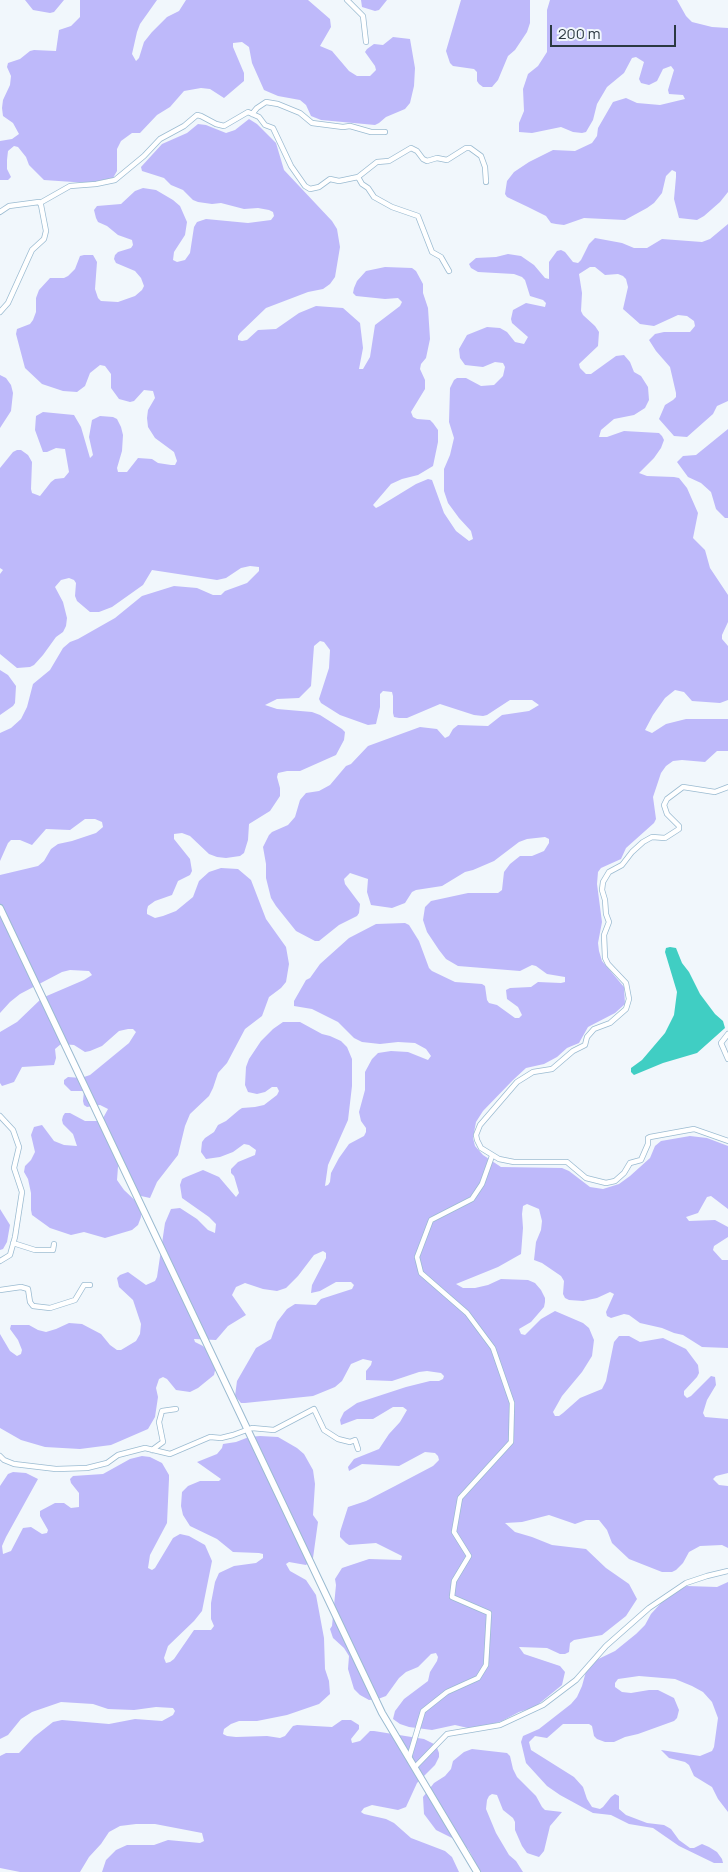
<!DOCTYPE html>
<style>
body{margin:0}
#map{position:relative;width:728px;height:1872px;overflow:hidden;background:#f1f7fc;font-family:Manrope,sans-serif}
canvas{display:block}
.scale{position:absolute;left:550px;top:25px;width:126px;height:22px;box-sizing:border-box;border:2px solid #2b3941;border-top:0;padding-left:6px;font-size:15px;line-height:18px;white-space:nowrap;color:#2b3941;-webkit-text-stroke:4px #f1f7fc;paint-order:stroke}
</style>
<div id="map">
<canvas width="728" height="1872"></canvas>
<div class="scale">200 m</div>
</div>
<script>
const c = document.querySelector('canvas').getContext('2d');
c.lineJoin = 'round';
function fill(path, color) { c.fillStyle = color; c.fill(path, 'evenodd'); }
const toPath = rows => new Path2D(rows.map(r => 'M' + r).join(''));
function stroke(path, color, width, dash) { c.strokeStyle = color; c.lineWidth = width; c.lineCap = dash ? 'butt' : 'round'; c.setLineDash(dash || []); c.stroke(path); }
const green = toPath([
 [25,0,64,0,54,12,50,13,33,10],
 [80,0,157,0,140,24,137,32,132,54,136,61,139,58,144,42,152,32,167,17,179,11,186,0,308,0,330,19,331,27,320,46,332,51,349,71,357,76,370,76,376,70,375,66,365,52,367,49,374,44,383,45,393,37,410,39,415,68,414,86,410,103,405,109,386,117,379,123,375,125,321,120,311,116,306,105,300,100,278,96,264,90,252,63,249,47,242,42,233,43,233,47,244,73,244,81,224,98,210,89,201,88,184,91,170,107,157,115,140,133,132,133,121,141,117,149,117,171,113,178,88,183,44,180,29,165,26,157,18,147,14,146,8,151,7,160,7,169,11,177,8,180,0,180,0,141,12,139,19,134,13,123,3,116,2,108,3,100,10,85,11,76,7,67,8,63,20,59,30,51,34,50,56,51,59,30,71,26,80,17],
 [361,0,387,0,379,10,375,11,362,7],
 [461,0,530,0,530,23,527,32,515,50,508,56,498,80,492,87,483,87,479,84,477,81,477,72,474,69,453,66,450,63,446,51],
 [550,0,677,0,686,16,692,22,712,27,728,28,728,192,720,202,704,216,697,220,679,218,674,199,676,177,676,172,672,170,666,176,662,193,654,203,647,208,625,220,584,218,564,225,556,224,551,223,546,216,528,207,507,197,505,194,507,181,514,172,529,162,553,150,575,151,592,143,597,136,598,128,613,102,626,98,637,103,660,105,685,99,683,95,669,94,668,90,674,70,671,66,663,69,657,81,649,85,641,83,639,79,644,62,636,57,632,58,624,73,607,87,597,104,593,120,586,132,582,133,573,132,561,127,532,133,519,132,519,123,524,111,523,89,528,74,538,66,547,52,547,10],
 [249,119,257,124,276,143,284,170,332,221,337,229,340,247,335,277,330,284,323,289,308,292,266,308,240,333,238,336,238,340,242,341,247,340,258,330,276,329,299,313,316,306,343,308,360,323,363,348,359,369,363,369,370,357,375,325,400,306,402,302,398,298,385,299,356,296,353,293,354,288,357,281,366,271,385,267,412,268,416,271,423,284,423,293,428,308,430,339,426,358,421,364,420,369,425,380,425,389,411,412,413,417,417,419,430,420,433,423,438,430,438,442,433,466,418,475,402,479,391,484,373,505,376,508,380,506,416,484,428,479,432,480,444,513,456,531,469,541,473,539,471,531,459,518,448,503,444,491,444,469,450,455,454,438,449,422,450,388,454,380,457,378,466,378,481,386,494,385,503,376,505,367,503,363,495,362,483,367,465,365,460,358,459,349,467,335,487,327,500,328,507,332,515,342,524,344,528,337,512,323,511,319,513,310,526,303,545,307,546,303,543,300,530,296,525,280,522,277,514,274,478,272,471,268,469,264,476,258,496,257,508,254,521,256,534,265,545,278,549,279,549,262,557,251,561,250,565,252,573,262,578,263,581,260,589,244,595,238,622,243,634,248,647,248,662,239,702,242,710,239,728,224,728,401,717,406,713,414,687,437,674,436,659,419,665,405,673,400,676,397,676,393,670,367,656,351,649,340,655,334,664,332,690,332,695,326,694,321,687,316,678,315,654,326,640,324,623,309,628,287,626,279,623,276,618,274,605,275,595,267,590,267,579,274,582,293,581,311,583,315,595,326,599,332,598,346,579,364,580,368,586,374,591,374,616,356,624,355,630,362,634,372,641,376,648,387,649,400,645,408,634,415,614,419,601,430,599,437,607,437,624,431,659,433,662,436,664,440,661,448,654,458,639,473,647,476,674,477,679,478,687,488,698,513,693,538,705,550,710,568,728,595,728,622,722,635,722,639,728,646,728,700,720,703,692,701,684,692,675,690,665,698,653,715,645,730,652,733,666,724,686,719,728,719,728,751,717,751,705,762,682,760,673,761,666,766,661,773,653,797,656,819,654,823,626,848,621,859,601,868,598,872,597,884,602,922,598,943,599,951,602,961,624,987,625,1004,615,1013,588,1027,579,1043,567,1048,557,1057,544,1064,526,1068,513,1080,483,1111,476,1122,473,1138,475,1146,483,1155,501,1167,562,1168,569,1171,590,1187,603,1189,619,1184,630,1176,650,1158,655,1146,661,1141,690,1136,707,1138,728,1146,728,1209,711,1196,707,1197,698,1213,686,1217,689,1221,715,1220,728,1227,728,1237,714,1246,713,1250,722,1260,728,1260,728,1348,702,1347,683,1335,674,1333,662,1328,640,1323,629,1315,624,1314,611,1318,607,1316,606,1312,614,1294,610,1292,597,1298,583,1301,569,1300,565,1298,563,1294,564,1281,561,1276,542,1263,534,1260,536,1242,541,1230,542,1221,539,1209,527,1204,523,1206,522,1214,523,1228,521,1254,498,1267,456,1284,463,1288,475,1288,488,1285,501,1279,528,1280,535,1283,541,1290,545,1298,545,1302,544,1307,531,1322,519,1329,521,1334,525,1335,541,1319,555,1311,583,1323,589,1328,594,1340,592,1356,582,1372,562,1396,553,1412,555,1416,559,1416,563,1413,580,1398,602,1389,606,1381,614,1342,619,1336,629,1336,640,1342,663,1338,686,1349,698,1365,699,1373,697,1377,684,1391,684,1395,687,1398,691,1396,711,1376,715,1377,716,1385,707,1400,703,1413,705,1417,728,1419,728,1473,716,1476,713,1479,719,1485,728,1486,728,1548,722,1545,700,1546,689,1552,683,1563,676,1570,672,1572,662,1572,629,1559,612,1543,607,1530,599,1520,586,1520,575,1524,549,1515,522,1522,505,1523,515,1532,532,1537,552,1545,586,1549,606,1568,629,1584,637,1599,626,1616,602,1635,574,1640,570,1643,569,1652,565,1654,560,1654,547,1648,519,1647,524,1654,560,1666,565,1672,562,1685,535,1707,519,1712,502,1721,481,1728,468,1728,455,1725,432,1730,409,1727,400,1724,393,1719,395,1711,404,1699,428,1681,430,1672,437,1661,438,1657,436,1653,431,1654,418,1667,406,1672,399,1678,386,1696,378,1699,369,1700,360,1695,354,1689,348,1669,349,1656,344,1648,333,1638,330,1629,332,1626,336,1585,335,1579,342,1568,369,1559,401,1560,402,1556,376,1543,349,1545,346,1543,340,1537,340,1532,348,1507,366,1501,395,1486,433,1466,439,1460,438,1456,435,1453,425,1452,399,1466,362,1464,349,1471,348,1467,354,1459,379,1449,389,1434,400,1422,407,1410,403,1407,393,1407,373,1419,357,1419,341,1425,340,1420,344,1412,357,1403,406,1387,430,1381,439,1381,443,1379,444,1376,441,1373,427,1371,419,1372,392,1381,366,1380,366,1371,371,1365,372,1361,363,1359,351,1364,342,1381,335,1387,313,1396,245,1403,241,1403,235,1396,237,1381,256,1348,271,1339,277,1322,287,1309,295,1304,316,1305,321,1299,352,1289,354,1285,351,1282,336,1282,320,1291,311,1293,312,1285,326,1258,326,1253,323,1251,314,1255,298,1276,286,1288,277,1291,263,1289,245,1283,236,1287,232,1295,246,1315,228,1326,216,1340,194,1339,195,1342,203,1346,213,1357,216,1366,214,1375,198,1388,190,1392,176,1390,167,1379,163,1377,159,1379,156,1388,158,1397,155,1417,148,1429,111,1445,80,1449,45,1447,21,1440,0,1428,0,1334,10,1351,17,1356,21,1354,22,1350,18,1340,10,1329,11,1325,29,1325,38,1330,46,1332,56,1329,69,1323,82,1324,101,1334,110,1345,117,1350,121,1350,136,1341,140,1334,141,1324,133,1300,119,1287,117,1278,120,1275,128,1272,146,1285,155,1281,157,1277,165,1223,171,1209,180,1208,197,1219,208,1230,215,1233,216,1224,209,1217,182,1198,180,1185,182,1179,186,1177,203,1170,219,1177,236,1197,239,1193,234,1176,231,1173,231,1169,238,1162,255,1155,256,1150,249,1145,244,1144,233,1152,220,1157,206,1159,201,1152,202,1142,205,1138,214,1132,218,1125,226,1121,239,1110,242,1108,255,1107,264,1105,277,1095,279,1091,277,1087,272,1087,265,1092,257,1094,248,1092,245,1085,246,1067,249,1059,261,1041,273,1029,283,1022,300,1022,322,1034,330,1036,341,1041,347,1047,352,1059,352,1086,348,1120,328,1165,325,1186,328,1185,330,1182,331,1173,339,1158,349,1144,364,1136,366,1132,366,1128,361,1121,359,1112,365,1090,365,1072,372,1059,378,1053,391,1051,408,1052,428,1060,431,1056,426,1049,415,1043,398,1042,380,1044,362,1042,354,1038,338,1022,312,1009,294,1006,294,1001,306,980,310,978,320,964,349,938,376,924,405,923,409,925,419,941,429,968,432,971,455,982,482,984,485,986,487,1000,489,1003,497,1005,515,1018,519,1018,522,1015,518,1007,507,999,506,990,510,988,531,987,538,982,561,983,565,982,565,977,547,974,536,966,532,965,520,971,458,966,446,959,439,950,427,932,423,920,425,907,431,901,468,893,498,893,502,890,504,872,510,864,520,856,532,856,544,851,549,843,549,839,545,837,527,839,519,842,494,861,473,870,465,872,442,886,416,890,412,892,405,903,392,908,371,905,367,892,368,879,350,873,344,879,345,884,360,904,359,913,357,916,339,925,319,941,315,941,296,931,276,906,271,898,266,878,266,864,263,847,269,835,272,832,288,825,295,817,300,800,306,793,319,791,330,785,346,766,351,764,368,746,420,727,437,729,445,738,449,736,453,729,458,725,488,726,502,715,529,711,539,705,532,700,510,700,487,715,483,716,474,715,440,704,407,718,399,718,394,717,393,713,393,696,392,692,383,691,380,694,380,707,376,724,368,725,340,715,321,703,319,699,329,668,330,650,324,642,320,641,314,646,311,686,299,698,277,699,265,705,277,709,312,712,320,715,342,729,345,732,344,740,336,755,300,771,287,771,278,773,277,777,280,788,280,796,270,811,249,824,248,840,244,853,240,856,226,858,217,857,209,854,190,836,182,833,174,834,174,839,190,859,192,871,190,875,178,881,172,895,155,901,148,906,147,910,147,914,155,918,163,916,176,911,193,897,199,881,209,872,221,868,238,869,251,880,266,919,286,947,289,964,286,982,281,988,269,997,262,1016,245,1029,227,1063,218,1073,213,1088,209,1096,190,1114,185,1126,178,1155,157,1182,150,1198,141,1196,135,1189,121,1163,118,1167,117,1180,124,1190,140,1205,141,1209,141,1217,138,1225,132,1230,105,1238,84,1232,71,1235,50,1228,32,1215,31,1210,31,1193,28,1179,24,1172,25,1166,31,1160,35,1152,31,1135,34,1127,42,1125,54,1141,64,1145,77,1146,73,1134,63,1124,62,1120,63,1116,65,1113,70,1113,85,1121,98,1121,102,1120,108,1109,100,1105,87,1107,84,1105,83,1101,84,1091,71,1091,64,1084,64,1080,68,1077,81,1078,90,1075,129,1043,136,1032,133,1029,128,1029,119,1031,102,1046,90,1051,85,1052,74,1045,61,1044,55,1049,56,1058,54,1065,22,1067,14,1082,2,1086,0,1083,0,1032,17,1022,42,998,84,980,92,975,89,971,70,970,62,972,20,994,10,1002,0,1013,0,875,38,866,44,861,51,849,58,844,72,841,96,833,103,827,102,822,95,819,85,819,70,830,46,829,32,845,20,840,11,840,8,843,0,861,0,733,11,728,21,719,27,707,33,684,50,670,63,648,70,642,78,639,115,618,142,596,174,586,197,588,213,595,221,595,225,591,247,583,259,571,259,567,250,566,241,568,226,578,217,580,152,570,143,585,112,607,99,612,90,612,77,601,75,596,76,583,74,580,69,578,61,580,55,587,63,602,67,618,66,626,63,632,56,637,43,655,34,665,30,667,17,668,0,654,0,574,3,570,0,568,0,468,13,452,17,450,21,450,28,455,32,462,31,489,32,493,40,496,51,482,55,479,64,478,69,472,65,449,56,448,47,452,43,452,35,430,36,416,43,412,74,415,81,427,90,458,93,455,89,437,92,420,100,416,113,417,117,419,121,427,123,435,122,451,117,468,118,472,127,472,138,458,152,459,158,463,171,465,175,465,177,461,174,452,155,438,148,427,147,418,148,410,155,398,153,391,144,390,134,401,130,402,119,399,111,388,111,374,105,366,100,365,90,373,85,386,77,392,63,391,42,384,25,368,16,334,17,329,30,324,33,320,36,312,36,298,39,290,50,278,64,278,68,276,75,269,80,256,84,255,93,255,97,262,95,289,98,298,101,301,118,302,135,296,142,290,144,286,141,278,135,271,116,263,114,259,115,255,118,252,131,248,133,245,132,240,118,235,107,226,98,222,96,218,94,210,97,206,121,204,135,191,143,188,156,190,173,200,180,206,187,222,185,235,174,252,173,260,177,262,185,260,190,253,194,227,197,222,206,219,248,223,271,220,274,216,273,212,269,210,258,208,244,209,221,203,212,204,198,202,193,200,183,190,171,185,164,178,142,171,141,167,162,144,187,133,198,124,206,125,226,133,235,130],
 [0,375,6,378,11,385,13,393,11,411,0,428],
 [728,429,728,518,725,518,716,509,711,492,701,483,688,477,677,462,683,456,696,455],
 [0,670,8,675,16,686,15,703,13,706,0,715],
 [0,1209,10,1225,7,1242,3,1249,0,1250],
 [260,1436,278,1437,297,1448,304,1454,313,1470,315,1484,313,1515,318,1522,313,1558,306,1565,289,1562,286,1564,290,1571,306,1580,316,1595,324,1638,325,1669,329,1681,330,1694,319,1704,287,1715,257,1721,239,1721,231,1724,224,1729,223,1734,227,1736,236,1737,267,1736,280,1738,285,1736,293,1726,297,1725,332,1727,342,1720,351,1720,359,1725,359,1729,351,1739,352,1743,360,1741,370,1731,374,1731,424,1739,436,1745,439,1753,439,1757,435,1765,417,1783,406,1807,398,1810,372,1805,364,1808,361,1812,364,1814,386,1819,394,1823,411,1838,445,1851,452,1857,459,1872,102,1872,106,1860,116,1850,127,1845,154,1845,168,1840,200,1843,204,1841,202,1833,155,1824,136,1824,120,1826,109,1832,101,1844,89,1857,80,1872,20,1872,0,1868,0,1756,6,1753,19,1753,34,1737,53,1722,62,1720,109,1724,135,1719,162,1721,173,1715,175,1711,173,1708,156,1707,134,1710,108,1709,93,1704,61,1702,32,1712,21,1719,8,1735,0,1739,0,1486,8,1474,13,1472,26,1473,38,1479,6,1537,2,1546,3,1554,11,1551,23,1528,31,1527,42,1534,47,1533,48,1530,40,1516,40,1511,55,1503,64,1503,71,1508,79,1507,79,1493,71,1483,70,1479,73,1476,103,1474,130,1459,142,1456,150,1457,162,1463,169,1475,169,1479,167,1523,150,1555,148,1568,152,1570,155,1568,173,1538,180,1534,189,1536,205,1545,212,1561,202,1611,194,1621,168,1646,164,1658,166,1663,170,1662,174,1659,194,1630,211,1630,214,1626,211,1619,211,1603,215,1582,219,1573,234,1566,256,1563,263,1558,263,1554,259,1553,233,1552,217,1539,190,1526,183,1515,181,1506,182,1492,188,1486,200,1481,219,1481,221,1479,197,1462,217,1454,222,1448,223,1444,236,1442,249,1437],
 [728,1582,728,1812,718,1799,712,1787,694,1776,689,1765,685,1762,669,1758,661,1750,700,1756,712,1751,714,1747,718,1718,712,1702,703,1692,692,1686,675,1679,639,1676,618,1679,615,1683,615,1687,622,1692,631,1693,649,1690,658,1690,674,1698,679,1710,677,1718,674,1721,638,1734,625,1737,614,1742,605,1742,597,1739,594,1736,592,1726,589,1724,563,1724,547,1738,535,1736,529,1742,531,1750,574,1777,583,1787,587,1799,592,1807,600,1809,603,1807,611,1797,615,1794,619,1796,619,1809,626,1815,647,1823,664,1825,671,1829,679,1840,690,1848,694,1848,702,1844,709,1847,717,1852,722,1859,723,1863,714,1863,679,1846,653,1828,629,1824,611,1815,593,1813,560,1795,547,1786,526,1763,521,1742,523,1736,539,1729,571,1704,577,1697,582,1686,588,1664,615,1651,636,1634,645,1625,651,1614,669,1594,687,1586,717,1587],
 [472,1749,507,1753,510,1756,513,1769,517,1777,536,1796,542,1807,545,1810,562,1812,550,1826,544,1851,539,1857,527,1853,522,1846,515,1830,515,1822,513,1818,503,1810,497,1795,492,1794,489,1796,487,1800,486,1809,496,1833,509,1855,516,1861,523,1872,476,1872,472,1856,468,1849,456,1840,436,1830,424,1814,423,1797,434,1783,445,1776,451,1769,453,1761,464,1752]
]);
const water = toPath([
 [670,947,676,948,682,963,689,972,700,994,715,1014,723,1021,725,1028,697,1053,663,1063,634,1075,631,1072,631,1068,642,1060,665,1033,674,1015,677,992,665,952,666,948]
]);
const street = toPath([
 [347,0,363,16,366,42],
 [252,114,257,108,266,102,278,104,300,113,312,123,343,127,350,126,371,132,385,132],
 [358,177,362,184,368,188,374,197,392,207,418,216,432,252,441,257,449,271],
 [40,203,70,186,96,184,115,180,144,156,160,139,184,126,197,115,201,116,216,124,224,126,248,112,259,117,265,125,273,128,291,166,305,186,310,189,319,187,330,179,339,181,358,177,377,162,389,161,411,148,417,151,423,159,427,161,437,158,447,160,466,148,470,148,481,156,485,167,486,182],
 [0,212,9,206,39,202,41,205,46,231,44,239,32,250,8,303,0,312],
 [728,787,715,792,683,787,667,799,664,805,667,814,679,826,679,829,665,838,652,837,643,842,632,852,622,865,609,872,603,882,602,890,605,900,606,914,609,922,604,935,605,958,608,964,626,983,629,999,626,1009,610,1023,594,1029,587,1037,585,1045,573,1051,552,1069,533,1072,517,1082,480,1125,476,1135,477,1140,481,1148,499,1159,514,1162,567,1162,586,1178,606,1183,615,1181,624,1173,630,1163,641,1160,648,1144,648,1138,650,1137,694,1129,728,1141],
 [728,1034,721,1043,728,1059],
 [0,1116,13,1130,19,1147,14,1168,22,1192,15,1237,10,1255,0,1261],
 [13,1243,35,1250,53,1250,54,1244],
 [0,1290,21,1287,28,1289,30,1302,33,1306,50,1308,75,1300,84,1285,90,1285],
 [152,1450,163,1442,159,1422,162,1411,176,1409],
 [0,1456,4,1460,14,1464,56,1469,87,1468,107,1463,118,1455,145,1448,170,1454,210,1437,221,1438,233,1435,252,1428,274,1430,314,1409,324,1430,338,1439,350,1442,355,1440,358,1449],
 [409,1758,423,1711,447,1692,478,1678,486,1665,489,1613,452,1597,454,1581,469,1556,454,1532,460,1498,511,1442,512,1403,493,1348,467,1313,421,1273,417,1257,431,1220,472,1199,482,1184,492,1156],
 [415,1767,447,1734,500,1725,543,1705,576,1680,606,1646,649,1608,686,1583,707,1576,728,1571]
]);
const secondary = toPath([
 [0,908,382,1713,477,1872]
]);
fill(green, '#beb9fa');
fill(water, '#40cec3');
stroke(street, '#9bbbd1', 6);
stroke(secondary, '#9bbbd1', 8);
stroke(street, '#fff', 4.5);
stroke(secondary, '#fff', 6);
</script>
